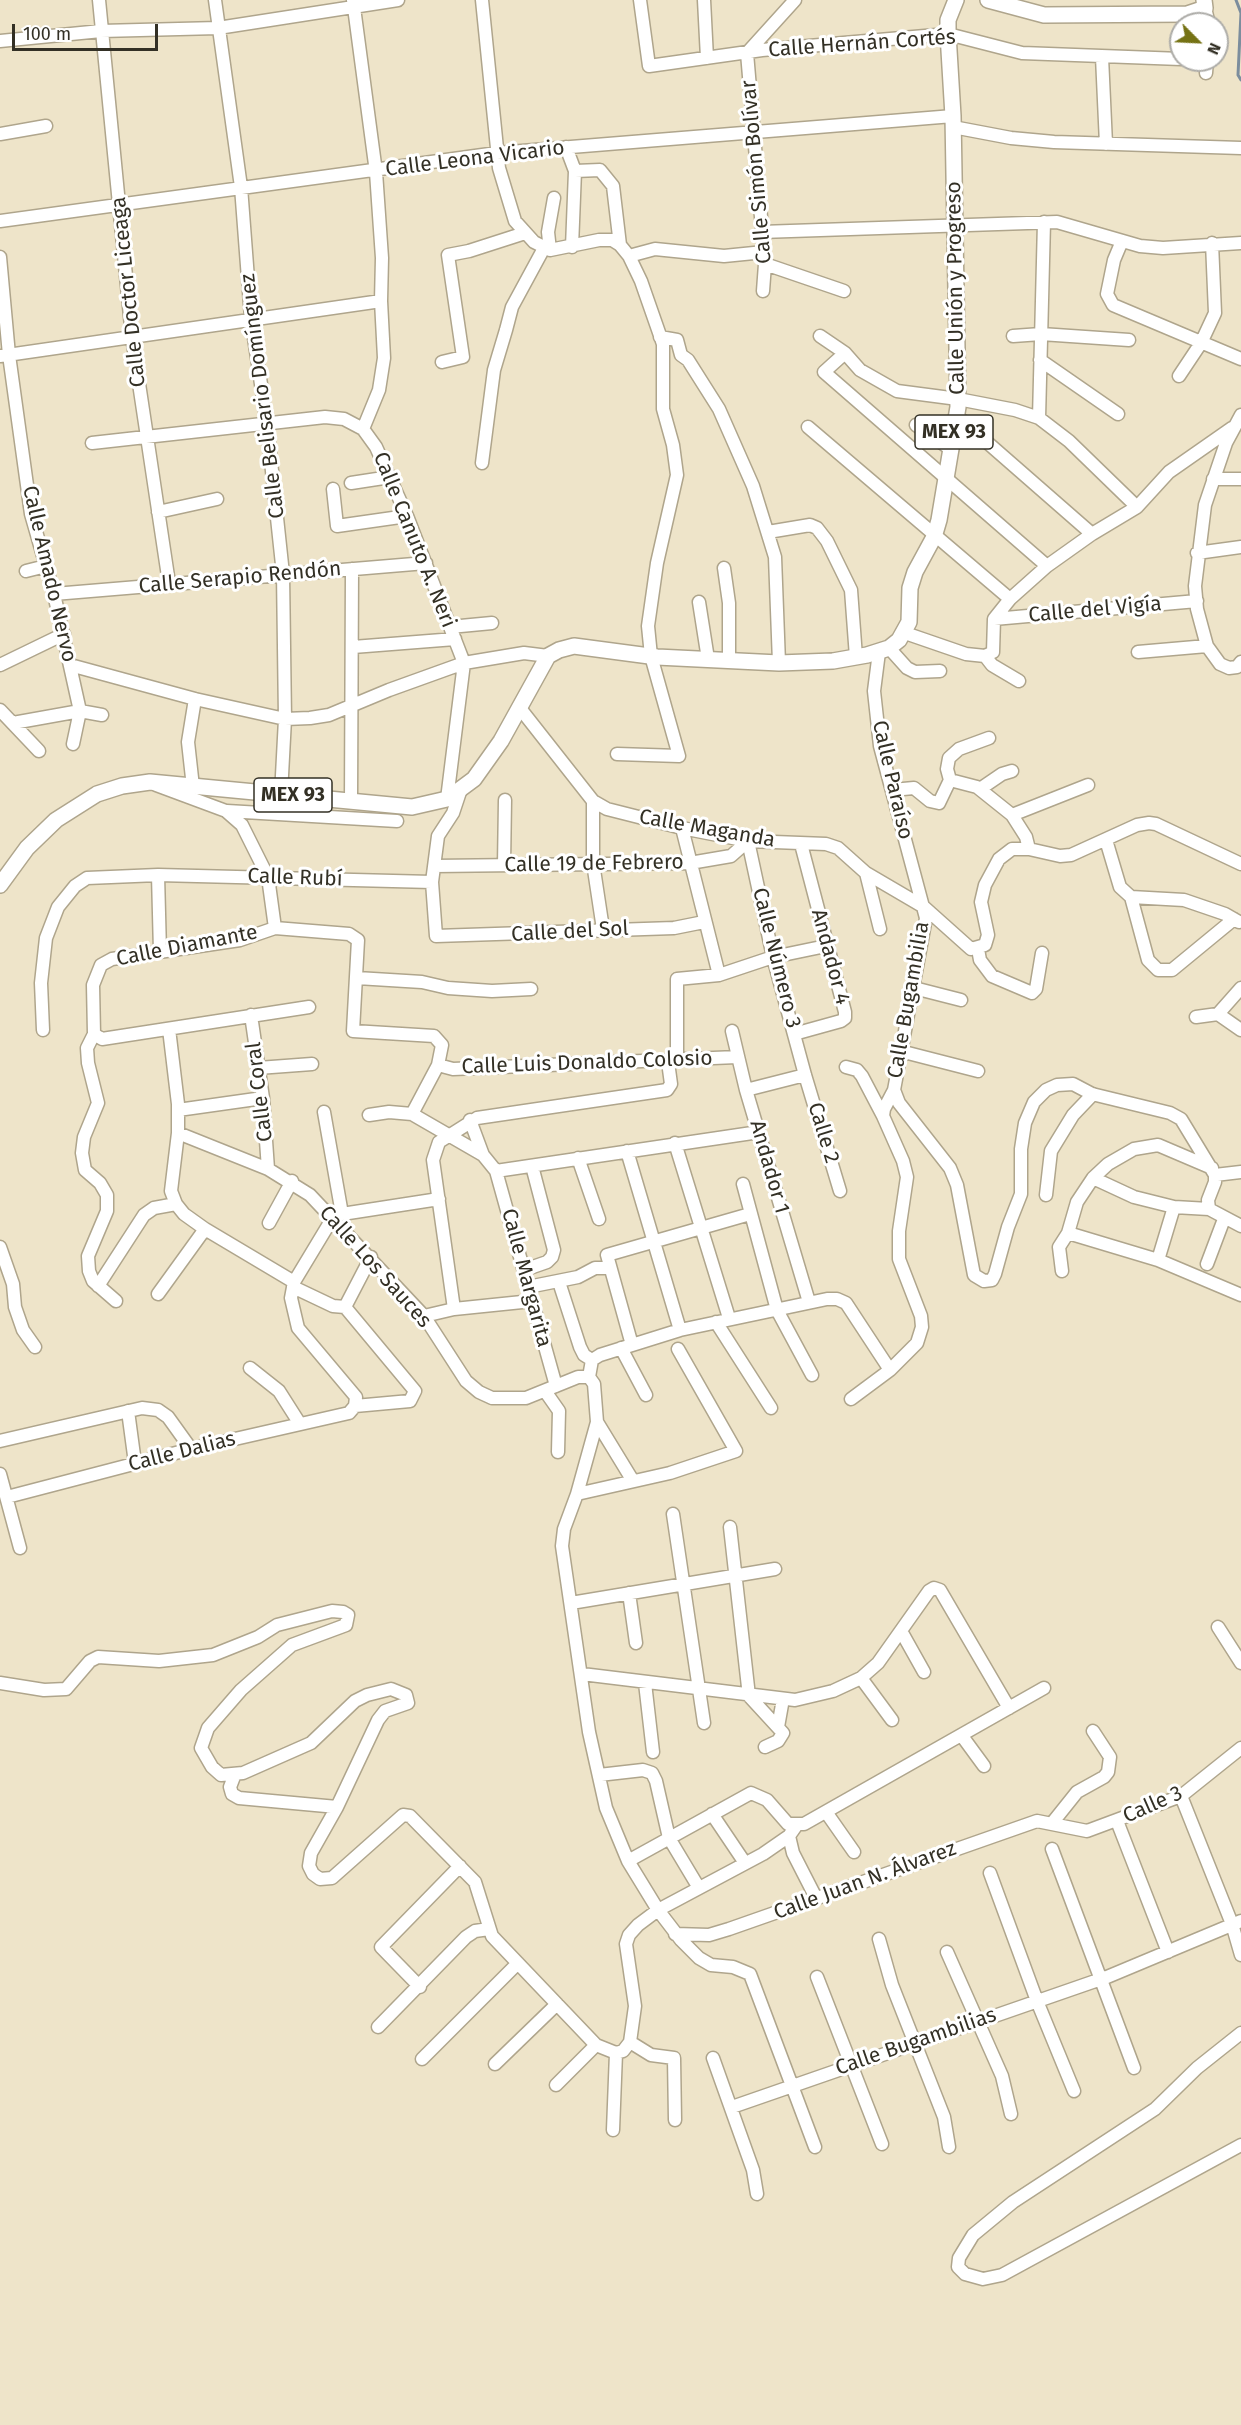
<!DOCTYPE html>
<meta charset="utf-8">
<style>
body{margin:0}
#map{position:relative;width:1241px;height:2425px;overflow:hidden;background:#eee4c9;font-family:"Fira Sans",sans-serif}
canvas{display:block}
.north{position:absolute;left:1169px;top:12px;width:60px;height:60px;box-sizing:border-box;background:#fff;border:2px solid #adaca8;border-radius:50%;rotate:114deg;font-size:16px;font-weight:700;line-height:24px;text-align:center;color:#333025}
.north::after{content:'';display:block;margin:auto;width:21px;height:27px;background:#757214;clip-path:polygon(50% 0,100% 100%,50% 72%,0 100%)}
.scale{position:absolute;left:12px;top:24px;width:146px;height:27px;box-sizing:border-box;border:3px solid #333025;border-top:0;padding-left:8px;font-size:18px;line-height:21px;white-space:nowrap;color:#333025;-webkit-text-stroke:4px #fff;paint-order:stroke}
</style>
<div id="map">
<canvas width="1241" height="2425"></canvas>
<div class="north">N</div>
<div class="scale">100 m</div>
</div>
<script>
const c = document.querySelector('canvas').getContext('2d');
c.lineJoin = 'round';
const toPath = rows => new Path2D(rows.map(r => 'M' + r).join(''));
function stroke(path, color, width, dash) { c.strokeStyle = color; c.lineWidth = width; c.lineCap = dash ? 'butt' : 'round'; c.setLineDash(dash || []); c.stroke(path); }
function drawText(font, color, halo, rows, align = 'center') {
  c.font = font + ' "Fira Sans",sans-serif'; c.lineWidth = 6; c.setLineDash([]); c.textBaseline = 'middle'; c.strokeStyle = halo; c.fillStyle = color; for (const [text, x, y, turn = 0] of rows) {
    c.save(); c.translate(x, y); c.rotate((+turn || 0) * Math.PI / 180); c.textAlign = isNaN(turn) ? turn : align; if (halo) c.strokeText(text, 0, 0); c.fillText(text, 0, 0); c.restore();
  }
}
const stream = toPath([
 [1236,0,1241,13,1238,75,1241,80]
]);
const minor = toPath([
 [99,0,132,337,169,583],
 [215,0,241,187,251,318,267,424,283,574,285,719,281,794],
 [353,0,376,172,382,258,381,301,384,358,379,390,363,429],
 [482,0,499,168,515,221,534,242,550,250,599,240,612,240,620,245,629,256,641,281,663,344,663,409,673,445,677,475,657,563,648,626,651,656,679,756,617,754],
 [640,0,649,66,762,50,948,34,1022,53,1181,59],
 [704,0,707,58],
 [1205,8,1209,24],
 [0,41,101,31,218,28,398,0],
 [1102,57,1106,144],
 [1206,73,1207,60],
 [953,127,1011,138,1054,142,1241,148],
 [0,134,46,126],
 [566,147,575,171,600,170,613,186,620,245],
 [0,221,497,153,953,116],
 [761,232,1057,222,1140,246,1163,248,1241,243],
 [1122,241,1114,260,1107,294,1113,305,1241,359],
 [572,247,575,171],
 [550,250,548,232,554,198],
 [629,256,655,249,724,256,764,252],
 [0,257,9,355,31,514,54,594,80,711,73,744],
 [765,264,844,291],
 [763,291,765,264,747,53,795,0],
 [820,336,845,353,860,370,897,391,958,399,1015,410,1039,418,1069,441,1137,507],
 [1013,336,1041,334,1129,340],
 [660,337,677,340,681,355,688,360,719,409,753,486,775,557,779,663],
 [845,353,824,372,1047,566],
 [0,356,381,301],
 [1040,360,1118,414],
 [442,362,463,357,448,255,469,251,525,233],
 [1179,376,1201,343,1215,313,1212,243],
 [1241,415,1226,443,1205,505,1195,586,1197,609,1207,646,1220,664,1229,668,1237,667,1241,662],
 [957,416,1092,534],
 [1039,418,1044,222],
 [916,425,952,450],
 [808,427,1010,599],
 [92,443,325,417,344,419,363,429,376,447,407,516,464,663,447,799],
 [482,463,494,370,506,330,512,307,544,248],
 [1213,479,1241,479],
 [351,483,390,477],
 [333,489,337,526,407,516],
 [158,512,217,499],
 [768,532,810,525,817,528,827,541,851,590,856,657],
 [1197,553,1241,547],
 [724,568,729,603,729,660],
 [26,571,46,566],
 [54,594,426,563],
 [699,602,708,659],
 [994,619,1197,601],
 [450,627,492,623],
 [905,633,966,654,985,656,993,652,994,619,1010,599,1047,566,1092,534,1137,507,1169,472,1232,428],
 [353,647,455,639],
 [889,648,907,668,915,672,940,671],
 [879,652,874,691,880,746,926,918,894,1090,899,1103,950,1168,957,1185,974,1275,984,1281,992,1280,995,1274,1008,1227,1021,1194,1021,1149,1025,1123,1034,1102,1046,1090,1057,1085,1073,1084,1092,1094,1170,1113,1181,1119,1215,1175,1215,1182,1208,1200,1209,1209],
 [1138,652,1207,646],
 [985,656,992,665,1019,681],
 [0,665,64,634],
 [70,665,195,699,285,719,310,718,329,715,389,690,464,663,524,653,548,656],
 [519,707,593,801,607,809,682,828,748,841,826,844,838,848,866,873,924,907,971,949,985,945,988,935,981,902,985,885,999,859,1012,849,1029,849,1060,856,1071,855,1137,825,1149,823,1156,824,1241,864],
 [0,710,39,751],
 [13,723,80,711,102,715],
 [950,780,947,769,949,758,959,749,989,738],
 [156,785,226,811,242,825,268,877,275,928],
 [193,787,188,742,195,699],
 [461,789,453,813,438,836,432,882,436,936,674,928,704,922],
 [980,789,1002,774,1012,771],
 [892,790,914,788,930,801,939,803,950,780,977,787,1012,815,1026,837,1029,849],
 [351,801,352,569],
 [593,801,593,863,603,929],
 [227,811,397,821],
 [1012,815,1088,785],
 [682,828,719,975],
 [1106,840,1120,887,1131,897],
 [748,841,773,957,805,1075,840,1191],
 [504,865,505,800],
 [434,866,690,863,731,856,748,841],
 [866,873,880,929],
 [158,875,160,952],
 [1131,897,1148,960,1158,970,1172,970,1234,919],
 [1131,897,1184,900,1225,914,1239,922],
 [978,949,980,960,992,976,1032,993,1036,989,1042,953],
 [357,978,422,982,448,988,492,991,531,989],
 [914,988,961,1000],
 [1218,1014,1241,988],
 [1218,1014,1241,1030],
 [251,1015,263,1098,268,1169],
 [1196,1017,1218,1014],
 [169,1029,178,1104,178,1133,171,1191,176,1204,184,1214,205,1229,294,1282],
 [43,1030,41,983,46,938,58,907,75,886,87,878,158,875,432,882],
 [732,1031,746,1090,809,1302],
 [94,1034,93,985,101,965,112,959,240,940,275,928,349,934,358,940,353,1031,434,1036,442,1045,438,1065,412,1114],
 [94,1034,87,1048,88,1063,98,1103,84,1137,82,1153,85,1170,100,1183,107,1195,107,1211,88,1256,89,1271,93,1281,116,1301],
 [94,1034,102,1039,309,1007],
 [794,1034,841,1021,845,1018,845,1012,801,844],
 [900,1051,978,1071],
 [677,1061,677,979,719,975,773,957,826,946],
 [438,1065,453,1069,737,1057],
 [846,1067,857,1070,862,1076,883,1116],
 [258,1068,312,1064],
 [746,1090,805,1075],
 [178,1110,263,1098],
 [324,1112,342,1214,332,1219,294,1282,291,1298,298,1328,356,1397,355,1406],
 [369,1115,389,1112,412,1114,483,1155,496,1171,556,1386],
 [470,1120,483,1155],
 [178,1133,268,1169,310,1195,424,1316,466,1381,479,1392,492,1398,526,1398,578,1377,589,1377],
 [675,1143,729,1318],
 [627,1151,680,1330],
 [578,1158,599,1219],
 [496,1171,759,1132],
 [1215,1175,1241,1172],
 [1093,1178,1134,1197,1174,1207,1209,1209,1241,1226],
 [743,1184,777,1310,812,1375],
 [1046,1195,1051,1151,1073,1115,1093,1094],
 [342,1214,439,1199],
 [269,1223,292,1181],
 [1068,1233,1158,1260,1241,1295],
 [0,1247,13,1284,15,1307,23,1330,35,1347],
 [1158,1260,1174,1207],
 [1207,1264,1224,1219],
 [524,1270,547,1262,552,1257,554,1250,532,1166],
 [1062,1271,1059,1247,1068,1233,1077,1202,1093,1178,1108,1164,1134,1149,1158,1145,1212,1168],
 [559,1282,580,1347,584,1355,592,1360],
 [98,1286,144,1215,154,1208,176,1204],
 [293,1287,333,1306,345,1307],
 [528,1287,578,1277,595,1268,610,1268],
 [158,1294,205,1229],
 [345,1307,415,1391,410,1401,355,1406],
 [345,1307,371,1257],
 [454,1309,433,1160,439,1142,477,1118,667,1090,671,1084,668,1062],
 [424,1316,454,1309,532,1301],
 [716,1322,771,1408],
 [632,1345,607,1255,750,1214],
 [621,1348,646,1395],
 [250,1368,279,1391,300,1424],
 [589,1377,594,1384,597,1422,577,1494,564,1529,562,1546,589,1732,606,1808,628,1861,658,1910,681,1940,699,1958,711,1965,733,1967,750,1974,815,2147],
 [589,1377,592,1360,600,1355,680,1330,827,1299,837,1299,846,1303,890,1370],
 [545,1391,559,1411,558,1452],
 [851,1399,890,1370,917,1343,922,1327,921,1316,899,1259,899,1231,907,1177,903,1161,883,1116,884,1109,894,1090],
 [128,1411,135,1463],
 [597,1422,633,1481],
 [0,1441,142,1408,158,1410,168,1417,191,1449],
 [0,1474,20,1548],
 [577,1494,670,1473,736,1451,678,1349],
 [7,1497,191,1449,349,1413,355,1406],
 [673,1514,704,1723],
 [730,1527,749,1696,783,1733,778,1741,765,1747],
 [629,1593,636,1643],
 [571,1603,775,1569],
 [1218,1627,1241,1663],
 [901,1631,924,1672],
 [582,1674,795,1700,833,1691,861,1678,878,1663,929,1591,934,1588,940,1590,1009,1708],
 [861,1678,892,1720],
 [0,1683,44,1690,66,1689,90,1661,98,1657,159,1661,213,1655,258,1637,277,1625,332,1611,343,1612,348,1615,346,1625,292,1645,241,1690,208,1728,201,1748,212,1767,221,1775,243,1773,311,1743,355,1701,367,1695,391,1689,406,1695,408,1703,385,1711,378,1720,337,1807,311,1853,309,1866,313,1874,320,1879,332,1878,403,1815,410,1816,475,1882,492,1936,596,2045,616,2053,623,2051,630,2042,635,2006,626,1944,629,1935,638,1925,658,1910,763,1854,789,1836,796,1826],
 [645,1683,653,1752],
 [778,1727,783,1699],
 [962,1736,984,1766],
 [235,1774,230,1787,232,1794,239,1798,337,1807],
 [599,1775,643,1770,652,1773,656,1781,669,1838,699,1888],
 [1181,1796,1232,1924,1241,1955],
 [826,1812,854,1852],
 [712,1814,745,1863],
 [1117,1821,1168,1952],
 [1053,1822,1077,1792,1104,1777,1108,1772,1110,1757,1093,1731],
 [789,1836,793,1853,816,1898],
 [1052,1849,1134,2068],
 [628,1861,751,1793,767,1800,788,1824,804,1824,1044,1688],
 [990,1873,1037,2001,1074,2091],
 [675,1934,709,1935,729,1929,1037,1821,1087,1831,1181,1796,1241,1748],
 [879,1939,892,1985,944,2117,949,2147],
 [947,1952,1002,2076,1011,2114],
 [817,1977,882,2144],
 [420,1987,381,1947,460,1866],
 [378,2027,466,1937,475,1931,489,1929],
 [1241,2033,1197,2068,1155,2109,1013,2202,973,2235,959,2258,958,2267,965,2274,983,2279,1002,2275,1241,2145],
 [630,2042,651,2055,674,2058,675,2120],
 [713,2058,753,2170,757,2194],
 [422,2059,518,1963],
 [495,2064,557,2004],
 [556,2085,596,2045],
 [732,2107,1107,1977,1241,1921],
 [613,2130,616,2053]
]);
const major = toPath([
 [988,0,1044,15,1187,14,1205,8,1204,0],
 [0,885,27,848,56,820,97,794,122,786,150,782,412,807,447,799,474,779,501,741,548,656,559,650,574,646,657,657,779,663,833,661,867,655,889,648,899,640,909,622,910,588,915,572,934,537,939,520,958,407,953,116,948,34,948,20,956,0]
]);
const shields = [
 [954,432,78],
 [293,795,78]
];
const shieldNames = [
 ["MEX 93",954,432],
 ["MEX 93",293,795]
];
const streetNames = [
 ["Calle Hernán Cortés",862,44,-4],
 ["Calle Leona Vicario",475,159,-7],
 ["Calle Simón Bolívar",757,172,-95],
 ["Calle Unión y Progreso",956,288,-91],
 ["Calle Doctor Liceaga",129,292,-96],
 ["Calle Belisario Domínguez",263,396,-97],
 ["Calle Canuto A. Neri",414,540,68],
 ["Calle Amado Nervo",49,574,77],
 ["Calle Serapio Rendón",240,578,-5],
 ["Calle del Vigía",1095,610,-5],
 ["Calle Paraíso",892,780,77],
 ["Calle Maganda",707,829,10],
 ["Calle 19 de Febrero",594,864,-1],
 ["Calle Rubí",295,878,2],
 ["Calle del Sol",570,932,-3],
 ["Calle Diamante",187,946,-11],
 ["Andador 4",830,957,75],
 ["Calle Número 3",776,958,76],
 ["Calle Bugambilia",909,1000,-80],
 ["Calle Luis Donaldo Colosio",587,1063,-2],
 ["Calle Coral",260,1092,-97],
 ["Calle 2",823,1133,73],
 ["Andador 1",769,1167,74],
 ["Calle Los Sauces",375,1267,48],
 ["Calle Margarita",526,1278,75],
 ["Calle Dalias",182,1452,-14],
 ["Calle 3",1153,1805,-24],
 ["Calle Juan N. Álvarez",865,1881,-20],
 ["Calle Bugambilias",916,2042,-19]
];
stroke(stream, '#7c8d9d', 3);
stroke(minor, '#afa58c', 15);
stroke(major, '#afa58c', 18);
stroke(minor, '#fff', 12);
stroke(major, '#fff', 15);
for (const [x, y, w] of shields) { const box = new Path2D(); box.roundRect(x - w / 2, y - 17, w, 34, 4.5); c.fillStyle = '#fff'; c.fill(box); stroke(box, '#333025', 1.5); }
drawText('bold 20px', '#333025', null, shieldNames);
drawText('21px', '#333025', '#fff', streetNames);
</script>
